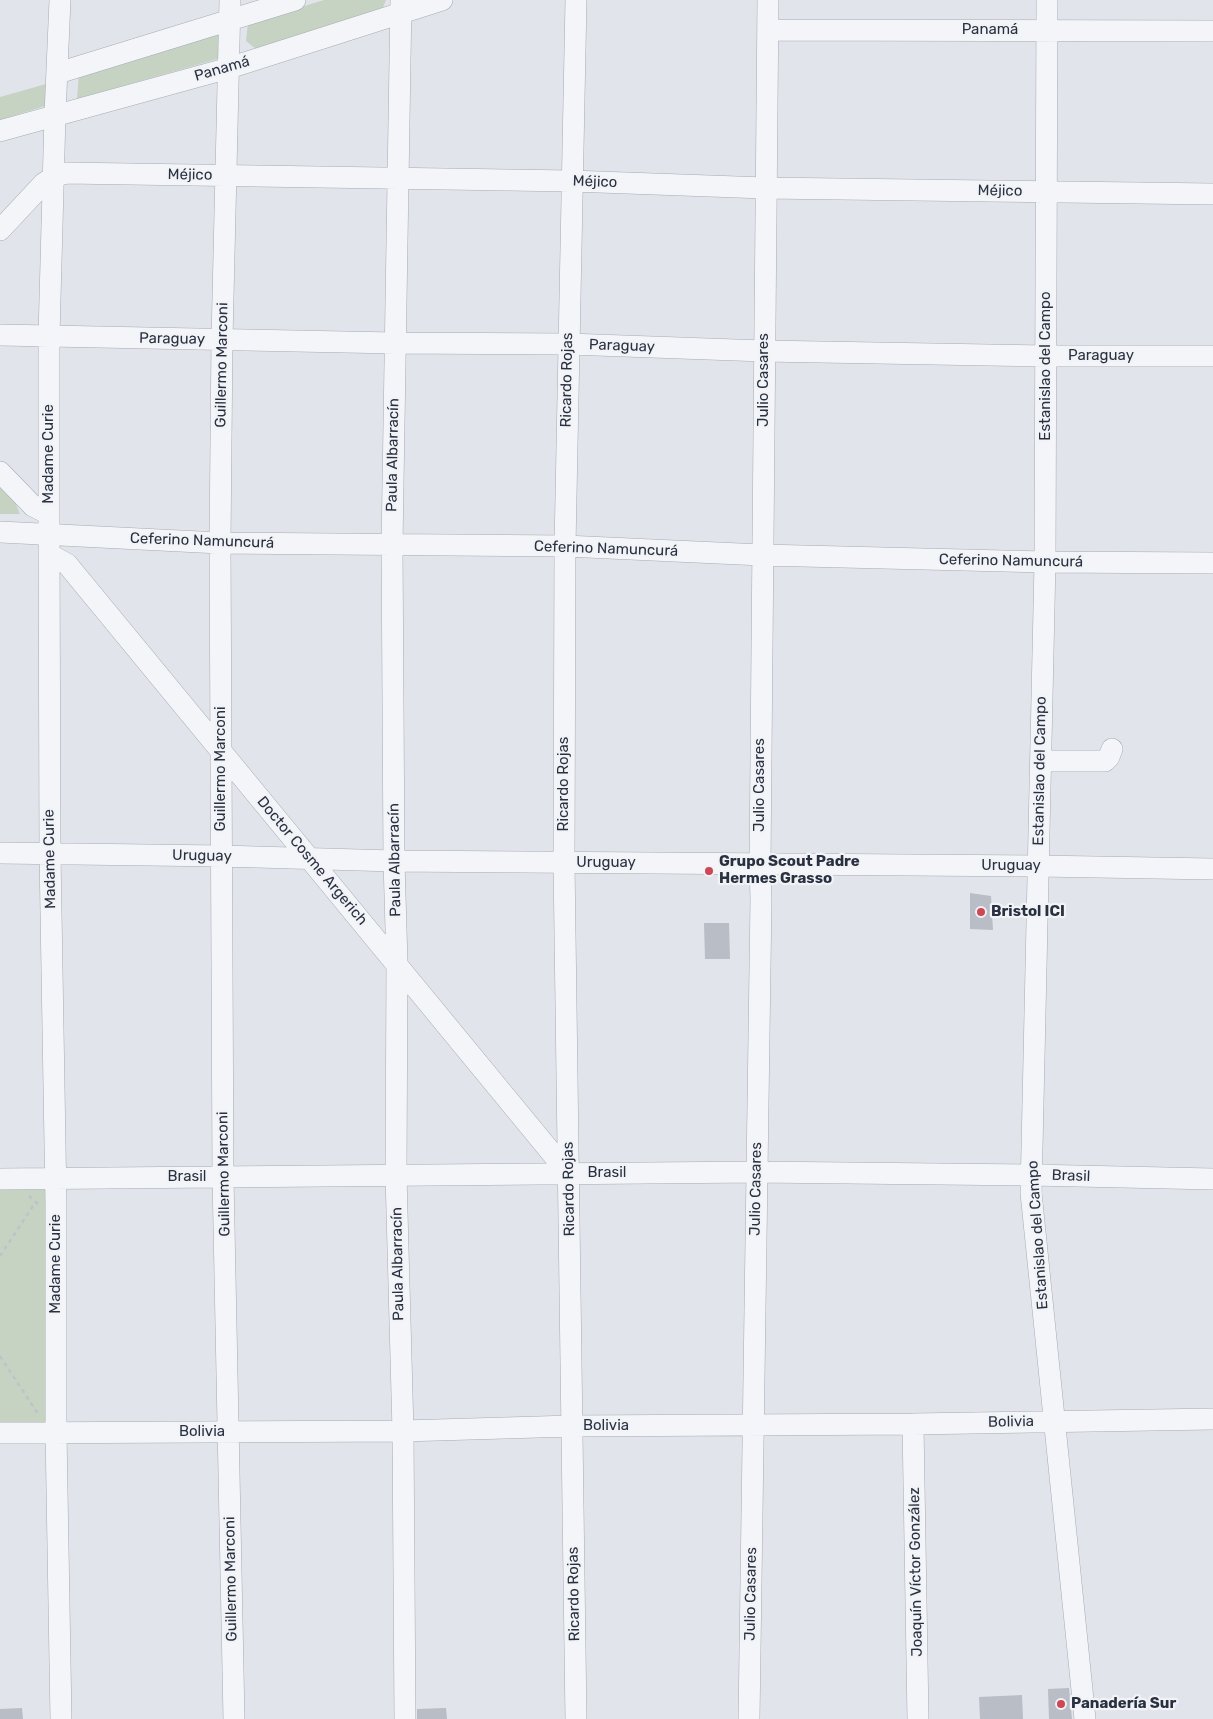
<!DOCTYPE html>
<meta charset="utf-8">
<style>
body{margin:0}
canvas{display:block;background:#e1e4ea}
</style>
<canvas width="1213" height="1719"></canvas>
<script>
const c = document.querySelector('canvas').getContext('2d');
c.lineJoin = 'round';
function fill(path, color) { c.fillStyle = color; c.fill(path, 'evenodd'); }
const toPath = rows => new Path2D(rows.map(r => 'M' + r).join(''));
function stroke(path, color, width, dash) { c.strokeStyle = color; c.lineWidth = width; c.lineCap = dash ? 'butt' : 'round'; c.setLineDash(dash || []); c.stroke(path); }
function drawText(font, color, halo, rows, align = 'center') {
  c.font = font + ' Rubik,sans-serif'; c.lineWidth = 4.5; c.setLineDash([]); c.textBaseline = 'middle'; c.strokeStyle = halo; c.fillStyle = color; for (const [text, x, y, turn = 0] of rows) {
    c.save(); c.translate(x, y); c.rotate((+turn || 0) * Math.PI / 180); c.textAlign = isNaN(turn) ? turn : align; if (halo) c.strokeText(text, 0, 0); c.fillText(text, 0, 0); c.restore();
  }
}
const green = toPath([
 [324,0,386,0,382,10,256,49,246,41,248,23],
 [219,33,221,58,77,99,79,73],
 [46,84,45,106,0,120,0,97],
 [0,481,11,493,20,514,0,514],
 [55,1178,56,1432,0,1433,0,1179]
]);
const building = toPath([
 [970,893,991,896,993,930,970,929],
 [704,923,729,923,730,959,705,959],
 [1069,1688,1072,1719,1049,1719,1048,1689],
 [1022,1695,1023,1719,980,1719,979,1697],
 [22,1708,23,1719,0,1719,0,1709],
 [446,1708,447,1719,417,1719,417,1709]
]);
const path = toPath([
 [29,1196,38,1204],
 [0,1256,35,1203,38,1203],
 [0,1356,38,1414]
]);
const minor = toPath([
 [60,0,55,115,49,336,49,534,50,854,56,1203,56,1432,61,1719],
 [230,0,222,340,220,543,223,1177,234,1719],
 [401,0,392,545,394,861,397,963,396,1175,403,1431,405,1719],
 [576,0,565,546,564,862,576,1719],
 [1047,0,1045,562,1031,1193,1085,1719],
 [768,30,1213,31],
 [58,73,295,0],
 [0,131,229,68,442,0],
 [0,230,44,183,55,176,67,173,571,181,765,188,1213,194],
 [0,335,394,343,568,344,764,351,1045,356,1213,356],
 [0,472,33,506,49,514],
 [0,532,220,543,565,546,762,555,1045,562,1213,563],
 [49,554,67,564,569,1174],
 [1041,761,1105,761,1109,757,1112,749],
 [0,853,222,856,394,861,1038,866,1213,869],
 [0,1179,756,1172,1031,1175,1213,1179],
 [913,1424,918,1719],
 [0,1433,403,1431,572,1426,913,1424,1213,1419],
 [749,1719,761,899,760,864,768,0]
]);
const markers = [
 [709,871,5,"#cd4755"],
 [981,912,5,"#cd4755"],
 [1061,1704,5,"#cd4755"]
];
const streetNames = [
 ["Panamá",990,30],
 ["Panamá",222,69,-16],
 ["Méjico",190,175,1],
 ["Méjico",595,182,2],
 ["Méjico",1000,191,1],
 ["Paraguay",172,339,1],
 ["Paraguay",622,346,2],
 ["Paraguay",1101,356],
 ["Guillermo Marconi",222,365,-89],
 ["Estanislao del Campo",1046,366,-90],
 ["Ricardo Rojas",567,380,-89],
 ["Julio Casares",764,380,-90],
 ["Madame Curie",49,454,-90],
 ["Paula Albarracín",393,455,-89],
 ["Ceferino Namuncurá",202,541,2],
 ["Ceferino Namuncurá",606,549,2],
 ["Ceferino Namuncurá",1011,561,1],
 ["Guillermo Marconi",221,769,-90],
 ["Estanislao del Campo",1040,771,-89],
 ["Ricardo Rojas",564,784,-90],
 ["Julio Casares",760,785,-90],
 ["Uruguay",202,856,1],
 ["Madame Curie",50,859,-91],
 ["Paula Albarracín",395,860,-91],
 ["Doctor Cosme Argerich",312,861,50],
 ["Uruguay",606,863],
 ["Uruguay",1011,866],
 ["Brasil",607,1173],
 ["Guillermo Marconi",224,1174,-91],
 ["Brasil",1071,1176,2],
 ["Brasil",187,1177],
 ["Ricardo Rojas",569,1189,-91],
 ["Julio Casares",756,1189,-89],
 ["Estanislao del Campo",1038,1235,-94],
 ["Madame Curie",56,1264,-90],
 ["Paula Albarracín",398,1264,-91],
 ["Bolivia",1011,1422,-1],
 ["Bolivia",606,1426],
 ["Bolivia",202,1432],
 ["Joaquín Víctor González",916,1572,-91],
 ["Guillermo Marconi",231,1579,-91],
 ["Ricardo Rojas",574,1594,-91],
 ["Julio Casares",751,1594,-89]
];
const poiNames = [
 ["Grupo Scout Padre",719,862],
 ["Hermes Grasso",719,879],
 ["Bristol ICI",991,912],
 ["Panadería Sur",1071,1704]
];
fill(green, '#c6d3c2');
fill(building, '#b8bdc6');
stroke(minor, '#a6abb4', 22);
stroke(path, '#bfc2c8', 2.5, [4, 4]);
stroke(minor, '#f4f5f8', 21);
for (const [x, y, r, color] of markers) { const dot = new Path2D(); dot.arc(x, y, r, 0, 2 * Math.PI); c.fillStyle = color; c.fill(dot); stroke(dot, '#f1f3f7', 2); }
drawText('15px', '#293141', '#f1f3f7', streetNames);
drawText('bold 15px', '#293141', '#f1f3f7', poiNames, 'left');
</script>
